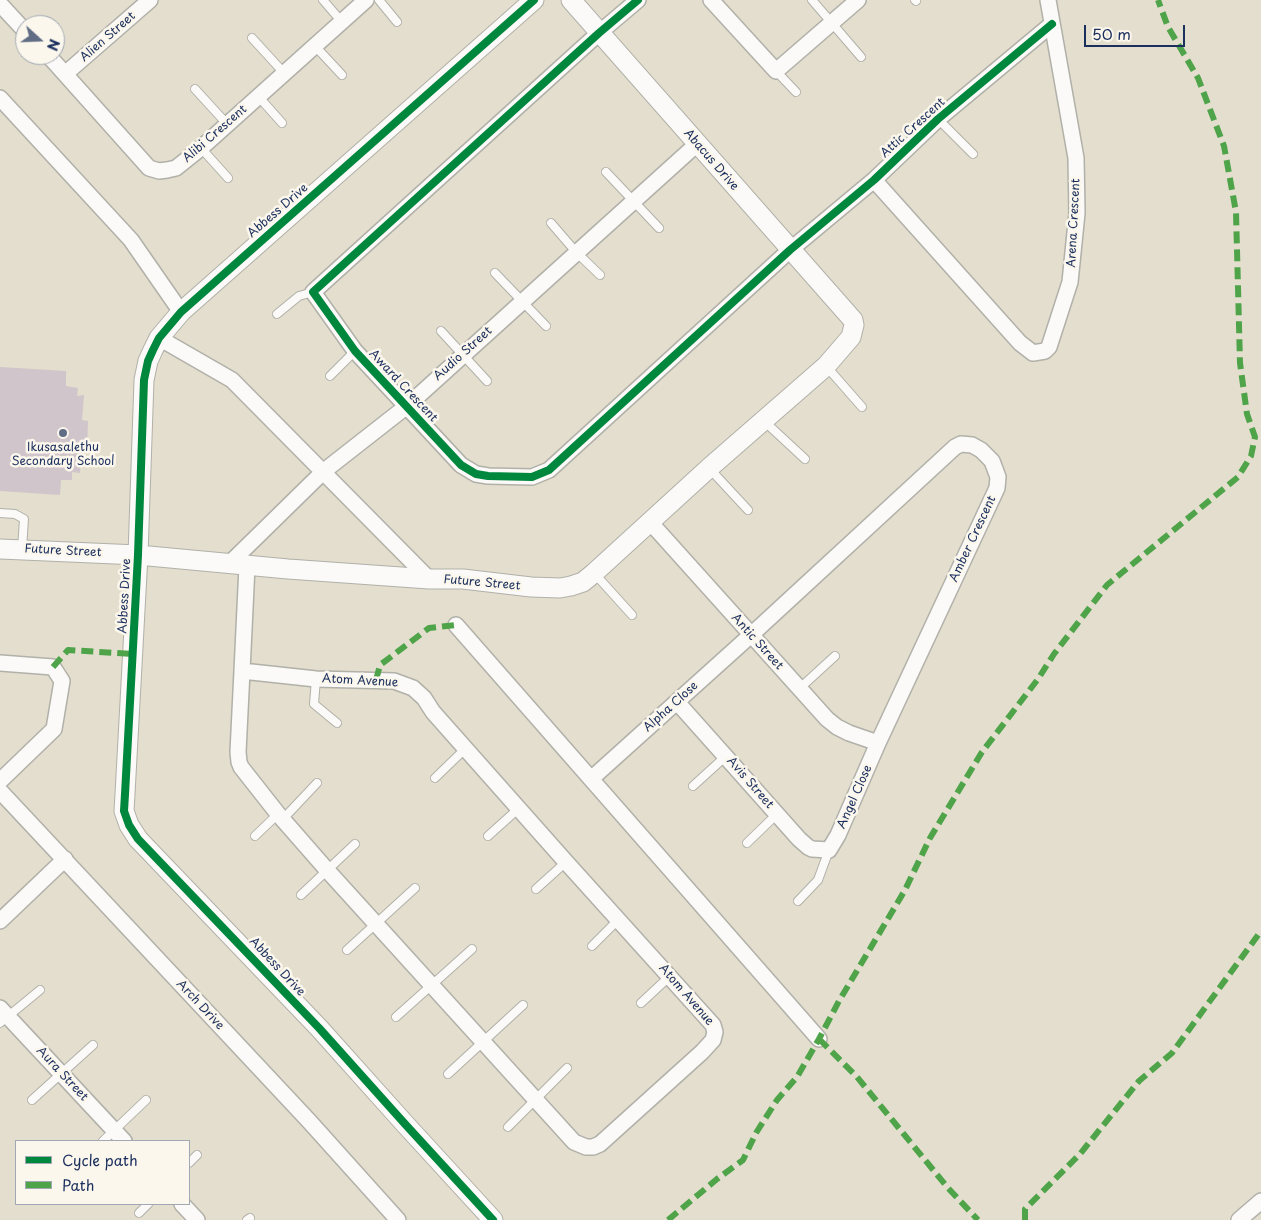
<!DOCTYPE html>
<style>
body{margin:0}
#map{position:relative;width:1261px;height:1220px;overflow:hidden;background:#e3decd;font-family:"Playpen Sans",sans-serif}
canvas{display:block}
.legend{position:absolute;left:15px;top:1140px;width:175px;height:65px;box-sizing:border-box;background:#fbf7ec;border:1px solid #a1a7b3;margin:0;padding:6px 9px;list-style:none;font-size:15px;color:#1b2f5e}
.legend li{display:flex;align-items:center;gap:10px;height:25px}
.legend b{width:25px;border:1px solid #a1a7b3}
.north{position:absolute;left:15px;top:15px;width:50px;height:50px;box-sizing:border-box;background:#fbf7ec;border:1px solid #a1a7b3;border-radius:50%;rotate:110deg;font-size:14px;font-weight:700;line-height:20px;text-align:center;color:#1b2f5e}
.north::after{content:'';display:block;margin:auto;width:18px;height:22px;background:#616c85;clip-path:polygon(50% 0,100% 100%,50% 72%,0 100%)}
.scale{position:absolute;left:1084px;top:25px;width:101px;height:22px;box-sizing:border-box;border:2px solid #1b2f5e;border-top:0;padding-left:6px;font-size:15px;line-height:18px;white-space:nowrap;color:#1b2f5e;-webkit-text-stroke:4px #fbf7ec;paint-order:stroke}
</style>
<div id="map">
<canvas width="1261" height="1220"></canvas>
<ul class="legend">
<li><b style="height:6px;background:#00873e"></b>Cycle path</li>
<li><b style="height:6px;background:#4fa44a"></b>Path</li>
</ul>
<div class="north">N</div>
<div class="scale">50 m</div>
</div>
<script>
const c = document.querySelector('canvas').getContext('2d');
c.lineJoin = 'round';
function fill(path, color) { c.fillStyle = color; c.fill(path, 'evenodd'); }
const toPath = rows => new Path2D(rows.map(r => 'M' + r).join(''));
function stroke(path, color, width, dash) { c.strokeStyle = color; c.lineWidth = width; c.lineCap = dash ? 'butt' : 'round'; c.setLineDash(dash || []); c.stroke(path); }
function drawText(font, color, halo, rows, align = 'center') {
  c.font = font + ' "Playpen Sans",sans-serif'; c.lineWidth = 5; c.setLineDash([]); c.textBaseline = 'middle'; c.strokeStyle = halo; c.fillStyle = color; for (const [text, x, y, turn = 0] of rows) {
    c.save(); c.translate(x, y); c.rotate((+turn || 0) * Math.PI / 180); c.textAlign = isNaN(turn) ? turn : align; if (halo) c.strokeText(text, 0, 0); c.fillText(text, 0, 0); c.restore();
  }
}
const building = toPath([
 [0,367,66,371,66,386,78,388,77,396,84,395,82,420,88,421,87,449,81,448,80,473,72,472,72,480,61,480,60,495,0,491]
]);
const service = toPath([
 [323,0,342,22],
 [379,0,397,22],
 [812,0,861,57],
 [915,0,916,1],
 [252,38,284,73],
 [315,46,342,75],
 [776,71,796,92],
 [195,89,227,124],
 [258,96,282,123],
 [938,119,973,154],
 [201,148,228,178],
 [606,172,659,228],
 [551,223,576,252,600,275],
 [495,273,546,326],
 [277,314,299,296,313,292],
 [441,331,487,381],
 [826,366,862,407],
 [330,376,355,351],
 [764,421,805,459],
 [709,468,748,510],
 [0,513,15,514,24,519,22,549],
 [595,574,632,615],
 [316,679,314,704,337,723],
 [800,688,835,656],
 [435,778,466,748],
 [693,786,726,756],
 [283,819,317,783],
 [255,836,278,814],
 [488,836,518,809],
 [747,843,777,814],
 [536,889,566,862],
 [301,895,355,844],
 [798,901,818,880,829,850],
 [592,946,618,920],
 [347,950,415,888],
 [641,1003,670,976],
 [396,1017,472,949],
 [0,1023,40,990],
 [448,1074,523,1005],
 [32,1100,93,1045],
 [508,1127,567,1068],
 [103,1141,146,1100],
 [189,1163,197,1155],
 [139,1213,148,1204],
 [247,1220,250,1218]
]);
const minor = toPath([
 [638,0,599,33,313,292,355,351,461,465,476,474,488,476,532,477,549,470,790,250,874,180,938,119,1052,24],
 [711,0,776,71,858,0],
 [0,4,25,31],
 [48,55,149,168,159,171,167,170,176,168,201,148,366,0],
 [65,74,150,0],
 [0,98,131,240,181,312],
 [874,180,1020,343,1033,353,1045,351,1049,347,1070,282,1077,213,1076,158,1048,0],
 [159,338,232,380,429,579],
 [650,522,827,719,837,727,849,733,878,743],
 [229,564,324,471,407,406,697,144],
 [456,625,819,1039],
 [0,663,53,667,62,681,54,729,0,781],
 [242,671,316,679,394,681,413,688,424,698,433,712,566,862,713,1025,715,1032,713,1040,702,1052,600,1144,593,1147,586,1147,574,1142,327,870,278,814,241,767,239,762,238,752,242,671],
 [242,671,247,566],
 [591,779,751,635,955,447,961,444,972,445,981,450,992,461,998,477,997,488,878,743,838,835,829,850,812,849,808,847,799,839,677,702],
 [0,791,309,1121,398,1220],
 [0,921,65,859],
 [0,1008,124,1141],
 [182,1204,197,1220],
 [1239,1220,1261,1201]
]);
const tertiary = toPath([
 [0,549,138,555,288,569,429,579,463,579,531,587,560,588,571,586,583,582,594,573,709,468,826,366,851,337,854,325,853,320,571,0],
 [493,1220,405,1124,319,1028,138,839,129,825,124,811,125,794,138,555,144,380,148,361,153,350,159,338,181,312,534,0]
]);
const quiet = toPath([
 [53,667,68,650,133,654],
 [376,680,380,665,429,628,456,625],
 [819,1039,857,1077,948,1188,978,1220],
 [668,1220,717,1179,743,1160,756,1133,777,1100,797,1077,819,1039,839,1001,905,890,930,838,982,752,1038,679,1054,654,1107,585,1238,477,1251,456,1255,437,1247,414,1240,363,1236,212,1224,146,1198,78,1168,27,1158,0],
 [1025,1220,1025,1209,1080,1154,1139,1081,1172,1053,1261,931]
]);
const cycleway = toPath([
 [638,0,599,33,313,292,355,351,461,465,476,474,488,476,532,477,549,470,790,250,874,180,938,119,1052,24],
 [493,1220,405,1124,319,1028,138,839,129,825,124,811,125,794,138,555,144,380,148,361,153,350,159,338,181,312,534,0]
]);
const markers = [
 [63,433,5,"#616c85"]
];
const streetNames = [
 ["Alien Street",108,37,-41],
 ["Attic Crescent",913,128,-42],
 ["Alibi Crescent",215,134,-41],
 ["Abacus Drive",711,160,49],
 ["Abbess Drive",278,211,-41],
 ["Arena Crescent",1074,223,-87],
 ["Audio Street",463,354,-42],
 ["Award Crescent",403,386,47],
 ["Amber Crescent",973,539,-65],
 ["Future Street",63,551,3],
 ["Future Street",482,583,5],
 ["Abbess Drive",125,596,-87],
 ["Antic Street",757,642,48],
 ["Atom Avenue",360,681,3],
 ["Alpha Close",671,707,-42],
 ["Avis Street",750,783,49],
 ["Angel Close",855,797,-66],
 ["Abbess Drive",277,967,47],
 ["Atom Avenue",686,995,49],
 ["Arch Drive",200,1005,47],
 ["Aura Street",62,1074,47]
];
const poiNames = [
 ["Ikusasalethu",63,448],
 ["Secondary School",63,462]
];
fill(building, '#d0c5ca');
stroke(service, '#b1b0a9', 10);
stroke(minor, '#b1b0a9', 18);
stroke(tertiary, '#b1b0a9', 21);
stroke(service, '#fbfaf8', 8);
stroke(minor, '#fbfaf8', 15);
stroke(tertiary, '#fbfaf8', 19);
stroke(quiet, '#4fa44a', 6, [12, 6]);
stroke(cycleway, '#00873e', 8);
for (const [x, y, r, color] of markers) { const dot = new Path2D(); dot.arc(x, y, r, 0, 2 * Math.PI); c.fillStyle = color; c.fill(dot); stroke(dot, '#fbf7ec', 2); }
drawText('12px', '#1b2f5e', '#fbf7ec', streetNames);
drawText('12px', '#1b2f5e', '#fbf7ec', poiNames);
</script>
